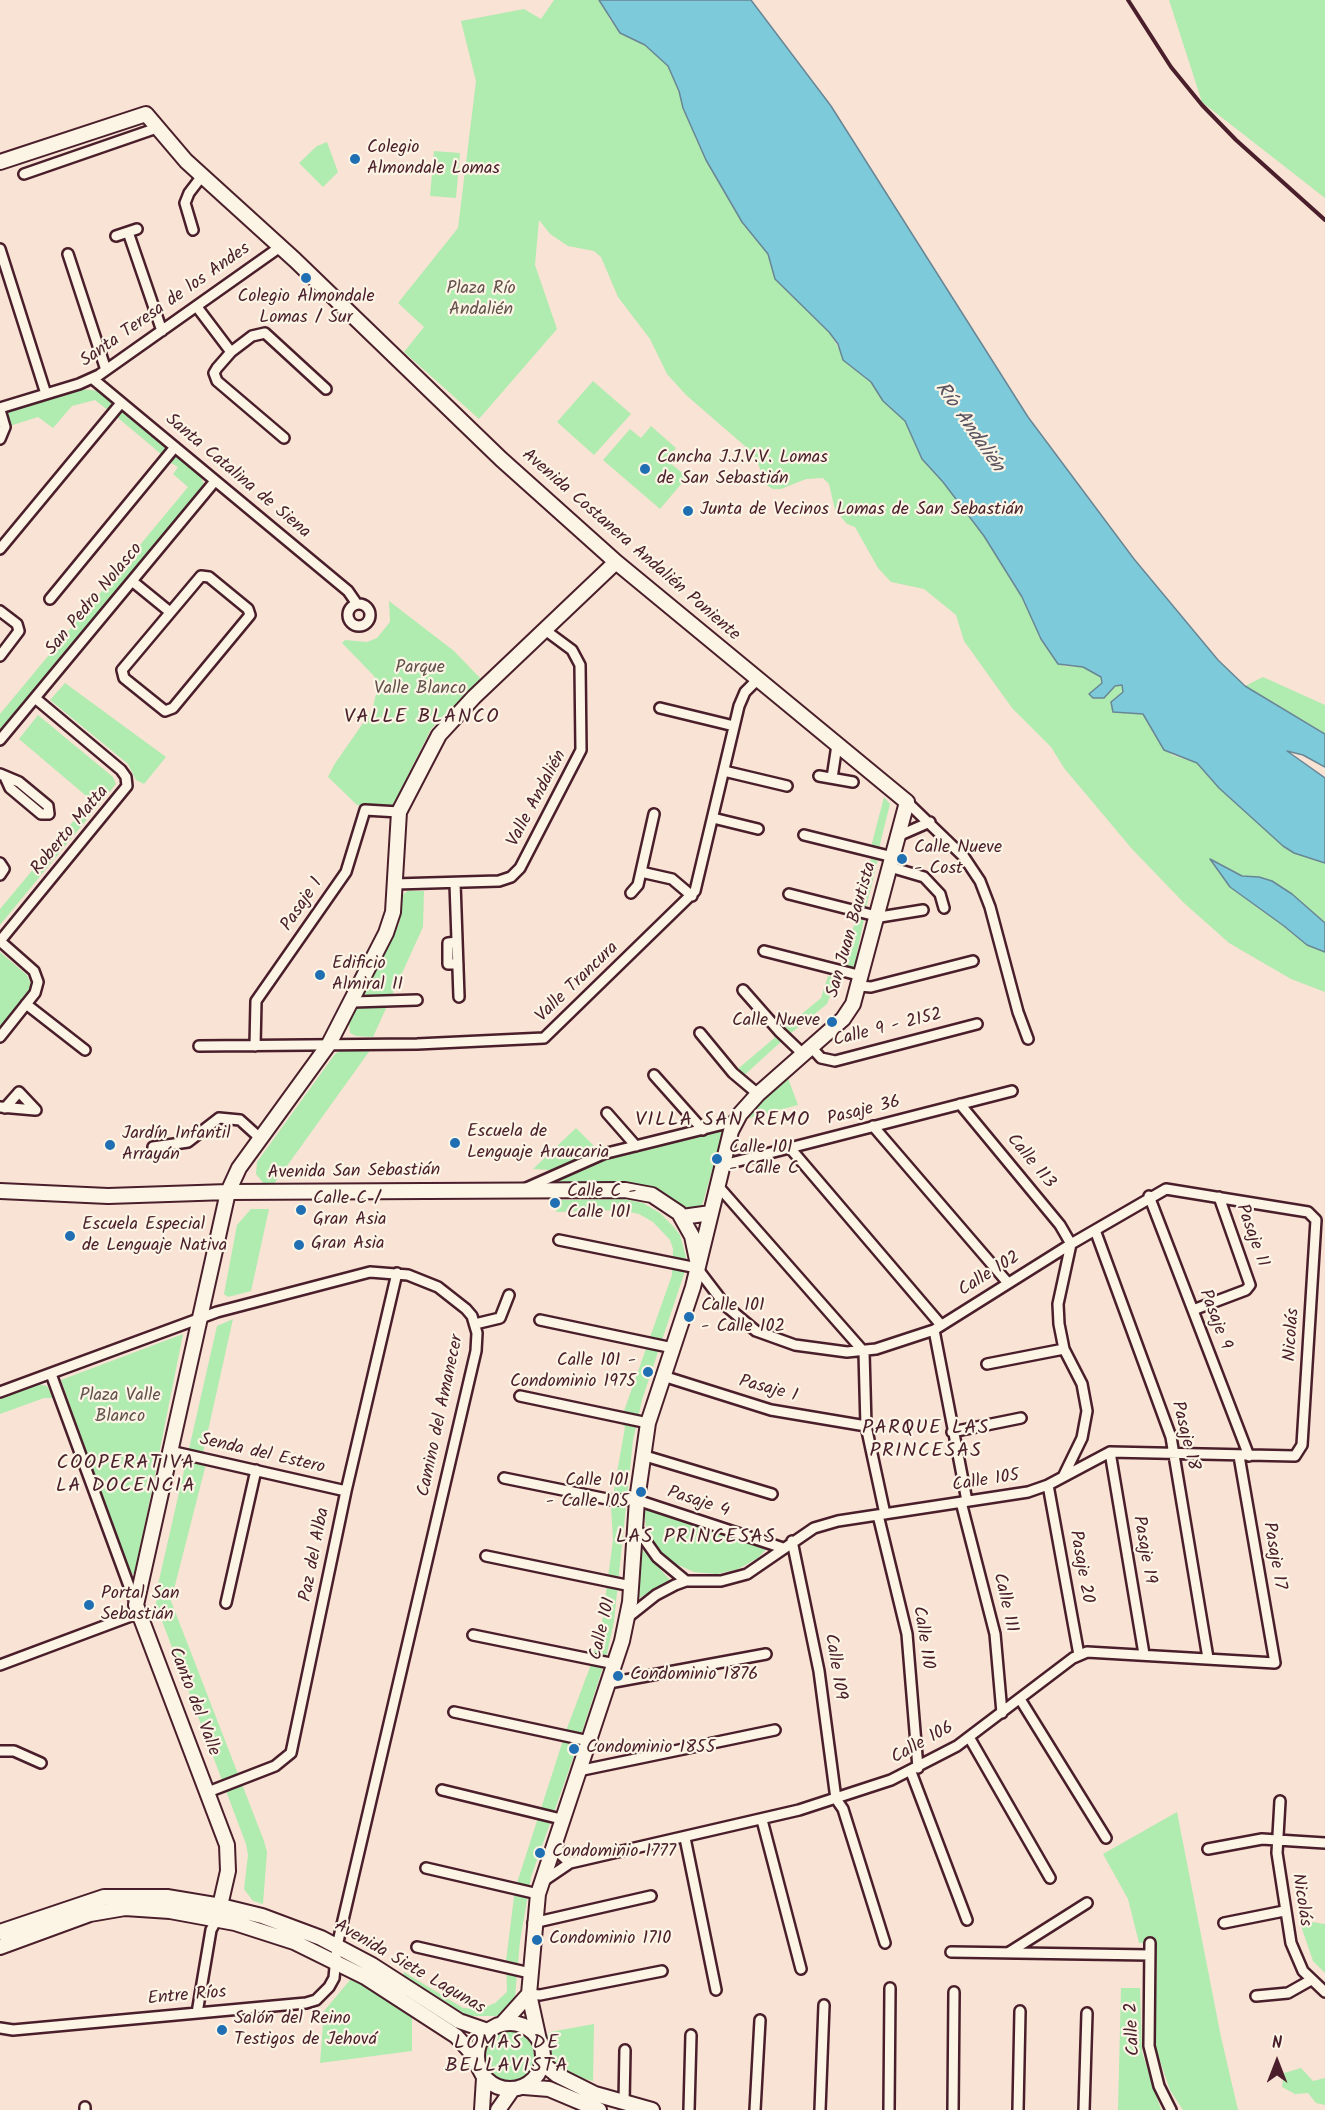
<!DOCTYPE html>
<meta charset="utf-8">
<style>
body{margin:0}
#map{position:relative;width:1325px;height:2110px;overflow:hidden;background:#f9e3d5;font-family:Kalam,sans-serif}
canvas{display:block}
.north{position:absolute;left:1247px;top:2032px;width:60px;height:60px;-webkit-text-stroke:4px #fcf5e5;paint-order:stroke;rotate:0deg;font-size:16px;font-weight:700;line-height:24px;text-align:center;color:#4a1f2b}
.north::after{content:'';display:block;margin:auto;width:21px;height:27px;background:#4a1f2b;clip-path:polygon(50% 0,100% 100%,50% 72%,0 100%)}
</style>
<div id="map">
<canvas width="1325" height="2110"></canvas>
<div class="north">N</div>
</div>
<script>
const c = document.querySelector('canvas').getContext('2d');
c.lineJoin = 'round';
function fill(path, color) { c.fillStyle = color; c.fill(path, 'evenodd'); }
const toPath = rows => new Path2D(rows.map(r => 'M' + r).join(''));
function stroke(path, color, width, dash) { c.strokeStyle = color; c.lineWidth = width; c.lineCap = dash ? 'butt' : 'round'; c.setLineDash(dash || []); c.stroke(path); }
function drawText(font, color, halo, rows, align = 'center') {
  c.font = font + ' Kalam,sans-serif'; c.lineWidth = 4.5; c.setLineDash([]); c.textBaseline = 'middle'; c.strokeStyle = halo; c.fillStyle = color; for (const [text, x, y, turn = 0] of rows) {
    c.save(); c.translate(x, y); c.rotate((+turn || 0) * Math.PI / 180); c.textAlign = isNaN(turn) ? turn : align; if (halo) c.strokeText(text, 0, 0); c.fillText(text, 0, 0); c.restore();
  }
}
const green = toPath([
 [554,0,599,0,605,7,610,20,628,37,645,45,668,66,679,91,683,108,706,160,742,222,768,254,775,279,829,332,849,365,871,382,883,401,905,421,922,459,943,482,984,536,1029,609,1041,639,1064,666,1083,667,1101,677,1102,683,1092,691,1104,698,1115,687,1119,684,1123,685,1123,691,1113,712,1143,714,1151,724,1153,733,1172,755,1197,763,1219,788,1283,846,1294,853,1325,863,1325,923,1292,894,1259,877,1242,876,1210,860,1230,887,1284,926,1307,945,1325,952,1325,992,1291,979,1229,943,1184,903,1132,849,1064,768,1051,747,1012,708,964,641,956,615,924,589,891,582,878,568,855,527,847,524,835,510,829,484,823,478,806,479,781,489,773,489,766,485,757,461,746,447,686,395,667,374,650,339,618,297,601,257,594,251,568,246,550,234,539,220,535,265,557,329,479,419,404,352,424,327,398,303,458,228,476,81,461,21,524,9,541,19],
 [1169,0,1325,0,1325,198,1202,102],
 [327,142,338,172,323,187,299,163,317,146],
 [434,151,460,153,456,198,430,196],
 [593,381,631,414,594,455,557,422],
 [81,389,100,391,111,401,112,406,109,411,95,400,72,406,53,428,38,417,0,429,0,413],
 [121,411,201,476,204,485,0,732,0,714,188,487,173,474,178,467,161,457,161,454,117,417],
 [651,426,676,448,667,460,687,477,660,509,603,460,630,429,641,438],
 [389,601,454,651,481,679,431,729,393,805,387,807,357,805,328,777,334,765,372,710,378,687,374,676,342,643,345,640,367,642,377,638,390,622],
 [1263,677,1325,705,1325,734,1245,686],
 [65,683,166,757,144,784,136,780,128,764,50,700],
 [38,715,113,777,116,784,0,925,0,909,91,800,19,739],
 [884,797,890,804,879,848,871,847],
 [871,858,878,859,865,911,856,910],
 [407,891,424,891,423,927,373,1037,356,1036,350,1033,349,1023,399,924,403,895],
 [856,917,864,919,854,968,843,966],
 [0,952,27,975,31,984,28,994,0,1029],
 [828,976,837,978,827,1004,786,1037,781,1031,821,998],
 [779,1034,784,1039,740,1079,733,1073],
 [343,1049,371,1049,274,1184,264,1184,256,1174,257,1162,335,1054],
 [786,1073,798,1105,738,1121],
 [576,1128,598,1150,550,1170,533,1169],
 [724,1129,701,1209,688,1211,663,1193,645,1188,543,1184,584,1165,623,1152],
 [623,1199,643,1203,660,1213,673,1226,680,1235,686,1257,684,1274,642,1400,633,1440,614,1621,606,1658,576,1750,531,1877,520,1941,515,1996,508,2011,497,2016,465,2016,403,1977,404,1972,463,2008,481,2009,495,2003,507,1992,506,1961,515,1889,566,1731,590,1667,602,1622,613,1540,611,1507,625,1427,622,1424,624,1411,672,1275,673,1249,670,1240,653,1222,639,1214,621,1210,556,1212,560,1200],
 [251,1209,269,1209,251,1291,228,1297,224,1294,237,1225],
 [233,1319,203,1453,206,1464,171,1601,264,1841,267,1852,263,1904,253,1901,244,1889,248,1855,246,1844,156,1605,157,1589,217,1326],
 [183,1334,135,1574,129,1574,61,1380],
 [38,1384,47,1386,53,1398,44,1398,0,1414,0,1398],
 [644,1507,769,1546,758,1558,738,1569,717,1574,694,1572,674,1563,657,1548,646,1528],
 [639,1546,670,1580,636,1600],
 [1177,1812,1221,2037,1238,2110,1183,2110,1170,2090,1155,2046,1157,1943,1139,1943,1128,1899,1103,1854],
 [1299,1920,1325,1924,1325,1973,1313,1961],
 [350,1980,357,1981,412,2016,412,2051,320,2063,324,2011],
 [1121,1988,1140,1988,1142,2052,1161,2110,1118,2110],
 [594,2024,593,2081,560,2073,547,2062,543,2039,550,2032],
 '484 2056a25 25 0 1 1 50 0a25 25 0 1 1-50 0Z',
 [1301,2068,1313,2081,1325,2078,1325,2105,1316,2103,1308,2093,1295,2094,1282,2087,1284,2073]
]);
const water = toPath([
 [599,0,751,0,831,106,1028,417,1134,559,1218,660,1245,686,1325,734,1325,767,1303,755,1287,751,1325,778,1325,863,1294,853,1283,846,1219,788,1197,763,1164,750,1143,714,1113,712,1111,702,1123,692,1122,685,1115,686,1104,698,1093,698,1089,694,1102,683,1101,677,1083,667,1058,664,1041,639,1022,597,984,536,943,482,922,459,905,421,883,401,871,382,843,360,838,344,829,332,775,279,768,254,742,222,706,160,683,108,679,91,668,66,645,45,620,33,599,0],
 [1210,859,1242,876,1259,877,1272,881,1292,894,1325,923,1325,952,1307,945,1284,926,1230,887,1210,859]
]);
const street = toPath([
 [24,174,157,128],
 [193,230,185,203,189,193,202,176],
 [128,232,162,331],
 [116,236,137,229],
 [0,249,46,394],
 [68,254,106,370],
 [197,307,231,352],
 [93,379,348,591,357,604],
 [0,408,79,384,99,375,280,247],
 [0,410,5,427,0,439],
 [284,438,217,381,214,373,217,368,231,352,252,336,265,333,326,389],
 [0,549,121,403],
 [201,576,209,577,248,609,250,615,173,708,165,711,124,678,122,670,201,576],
 [132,581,170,612],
 [50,599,175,447],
 '348 615a11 11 0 1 1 22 0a11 11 0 1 1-22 0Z',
 [0,611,17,624,19,631,0,656],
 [660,708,734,726],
 [0,740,215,481],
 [724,771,787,786],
 [0,774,19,782,48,806,49,814,41,814,10,788,5,777],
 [819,776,853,782],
 [832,778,837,745],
 [907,802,964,857,980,881,990,907,1018,1012,1028,1039],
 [713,818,758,829],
 [804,835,893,857],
 [898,836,930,822],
 [0,863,4,869,0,875],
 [890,867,924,877,940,894,944,908],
 [641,872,672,879,692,896],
 [455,883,459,997],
 [395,884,499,881,511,877,520,868,581,750,580,665,572,650,545,630],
 [631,893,638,885,654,814],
 [789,894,880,917,923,910],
 [0,941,127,786,126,777,121,770,35,698],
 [0,941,34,971,38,982,35,993,0,1037],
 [457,942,448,943,448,964,458,964],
 [764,951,862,976],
 [859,986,871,987,973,961],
 [743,990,780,1032,803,1054],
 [353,1002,417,1000],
 [26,1004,85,1050],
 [700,1033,733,1073,758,1094],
 [199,1046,417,1044,544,1038,695,891,739,706,745,692,758,679],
 [255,1046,256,1001,346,872,365,810,399,812],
 [811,1047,821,1058,835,1061,977,1024],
 [654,1075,703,1130],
 [960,1104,1060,1225,1071,1244,1058,1304,1059,1324,1064,1349,1082,1384,1087,1411,1082,1438,1063,1477],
 [0,1107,35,1110,36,1110,19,1092,5,1108],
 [607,1113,636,1146],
 [873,1126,1008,1283],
 [153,1147,188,1142,219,1118,240,1120,261,1139],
 [790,1148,941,1325],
 [723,1165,1012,1091],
 [718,1186,864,1352,866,1426,885,1514],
 [524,1189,603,1154,736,1121],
 [1149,1196,1249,1456],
 [1095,1230,1171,1437,1208,1658],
 [559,1240,697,1268,726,1306,756,1331,795,1345,847,1352,876,1349,934,1330,1071,1244,1166,1189,1308,1212,1316,1220,1302,1445,1295,1456,1110,1452,1048,1485,1028,1492,838,1521,814,1528,747,1574,721,1581,686,1581,675,1585,656,1595,627,1618],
 [1193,1310,1246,1290,1250,1285,1219,1197],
 [540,1320,673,1348],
 [475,1324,500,1318,509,1295],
 [934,1330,967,1501],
 [987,1364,1064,1349],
 [51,1374,136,1605],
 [663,1376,771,1410,866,1426],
 [0,1392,217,1312,370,1272,408,1275,438,1287,466,1309,472,1316,477,1333,476,1351,337,1946,334,1978,329,1987,316,2000,306,2003,13,2030,0,2028],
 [520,1396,648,1423],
 [952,1432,1021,1418],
 [170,1451,346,1491],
 [1110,1452,1144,1654],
 [642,1455,772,1494],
 [504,1478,612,1500,637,1500,783,1548],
 [1048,1485,1079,1655],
 [961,1502,995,1634,1002,1713],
 [878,1515,907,1634,918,1768],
 [635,1526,657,1557,686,1581],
 [792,1541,819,1671,836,1799,843,1809,885,1943],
 [486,1556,631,1586],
 [226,1603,256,1470],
 [473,1635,615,1664],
 [0,1665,139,1613],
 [609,1683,766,1654],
 [1020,1699,1106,1838],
 [454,1712,589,1741],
 [969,1737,1050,1878],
 [0,1751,14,1751,41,1763],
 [578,1771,775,1730],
 [911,1772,967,1920],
 [442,1790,561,1819],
 [208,1792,275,1766,291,1753,346,1491,397,1273],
 [1280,1801,1277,1853,1291,1943,1303,1971,1325,1992],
 [762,1820,801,1969],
 [685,1838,716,1990],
 [555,1841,561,1855,570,1863],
 [1208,1849,1262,1839,1325,1843],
 [426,1868,538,1894],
 [542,1882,570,1863,799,1810,891,1780,957,1746,1073,1658,1087,1652,1275,1663,1239,1456],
 [533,1923,651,1896],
 [1224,1923,1284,1911],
 [1150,1943,1149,2046,1159,2086,1171,2110],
 [417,1947,530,1973],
 [951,1952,1150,1955],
 [1008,1953,1087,1903],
 [529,1994,540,1995,662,1971],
 [1256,1996,1288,1993,1311,1980],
 [197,2013,211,1930,217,1919],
 [624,2103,625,2050],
 [85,2107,85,2110],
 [689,2110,691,2035],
 [755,2110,760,2020],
 [820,2110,824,2005],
 [889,2110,890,1988],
 [953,2110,954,1992],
 [1018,2110,1020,2011],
 [1084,2110,1087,2013]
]);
const secondary = toPath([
 [0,162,146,114,186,161,295,260,501,459,616,562,907,802,853,1004,843,1019,758,1094,740,1114,731,1131,693,1287,648,1423,637,1500,630,1602,622,1641,538,1894,529,1994,539,2040],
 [0,1191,108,1196,228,1192,625,1190,652,1195,679,1213,692,1236,697,1260],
 [682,1217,711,1213],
 [217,1919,228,1871,227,1845,136,1605,228,1192,239,1168,329,1044,386,933,393,912,399,812,439,735,474,697,616,562],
 [0,1932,104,1897,167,1897,221,1906,262,1916,321,1938,372,1965,459,2021,488,2031],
 [0,1947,90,1914,125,1908,170,1911,235,1923,294,1942,365,1977,456,2036,469,2050,478,2066],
 '477 2056a33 33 0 1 1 66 0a33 33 0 1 1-66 0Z',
 [502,2024,529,1994],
 [542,2063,557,2075,595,2094,652,2110],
 [524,2087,549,2089,599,2110],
 [482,2110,484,2078],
 [498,2110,512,2090]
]);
const rail = toPath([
 [1128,0,1171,67,1202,105,1236,140,1325,220]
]);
const markers = [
 [355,159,6,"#1f6fb2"],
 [306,278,6,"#1f6fb2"],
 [645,469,6,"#1f6fb2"],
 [688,511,6,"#1f6fb2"],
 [902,859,6,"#1f6fb2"],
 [320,975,6,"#1f6fb2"],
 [832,1022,6,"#1f6fb2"],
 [455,1143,6,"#1f6fb2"],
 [110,1145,6,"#1f6fb2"],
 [717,1159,6,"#1f6fb2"],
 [555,1203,6,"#1f6fb2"],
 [301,1210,6,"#1f6fb2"],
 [70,1236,6,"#1f6fb2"],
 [299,1245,6,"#1f6fb2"],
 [689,1317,6,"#1f6fb2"],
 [648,1372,6,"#1f6fb2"],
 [641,1492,6,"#1f6fb2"],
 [89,1605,6,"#1f6fb2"],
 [618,1676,6,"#1f6fb2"],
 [574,1749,6,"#1f6fb2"],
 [540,1853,6,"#1f6fb2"],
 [537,1940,6,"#1f6fb2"],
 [222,2030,6,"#1f6fb2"]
];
const poiNames = [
 ["Colegio",367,149],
 ["Almondale Lomas",367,170],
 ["Colegio Almondale",306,298,"center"],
 ["Lomas / Sur",306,319,"center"],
 ["Cancha J.J.V.V. Lomas",657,459],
 ["de San Sebastián",657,480],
 ["Junta de Vecinos Lomas de San Sebastián",700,511],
 ["Calle Nueve",914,849],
 ["- Cost",914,870],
 ["Edificio",332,965],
 ["Almiral II",332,986],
 ["Calle Nueve",820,1022,"right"],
 ["Escuela de",467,1133],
 ["Lenguaje Araucaria",467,1154],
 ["Jardín Infantil",122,1135],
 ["Arrayán",122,1156],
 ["Calle 101",729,1149],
 ["- Calle C",729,1170],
 ["Calle C -",567,1193],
 ["Calle 101",567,1214],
 ["Calle C /",313,1200],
 ["Gran Asia",313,1221],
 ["Escuela Especial",82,1226],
 ["de Lenguaje Nativa",82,1247],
 ["Gran Asia",311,1245],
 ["Calle 101",701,1307],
 ["- Calle 102",701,1328],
 ["Calle 101 -",636,1362,"right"],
 ["Condominio 1975",636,1383,"right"],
 ["Calle 101",629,1482,"right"],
 ["- Calle 105",629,1503,"right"],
 ["Portal San",101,1595],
 ["Sebastián",101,1616],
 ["Condominio 1876",630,1676],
 ["Condominio 1855",586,1749],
 ["Condominio 1777",552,1853],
 ["Condominio 1710",549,1940],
 ["Salón del Reino",234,2020],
 ["Testigos de Jehová",234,2041]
];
const parkNames = [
 ["Plaza Río",481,290],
 ["Andalién",481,311],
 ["Parque",420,669],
 ["Valle Blanco",420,690],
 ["Plaza Valle",120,1397],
 ["Blanco",120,1418]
];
const streetNames = [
 ["Santa Teresa de los Andes",166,306,-35],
 ["Santa Catalina de Siena",237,477,40],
 ["Avenida Costanera Andalién Poniente",630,546,41],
 ["San Pedro Nolasco",95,600,-50],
 ["Valle Andalién",538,799,-62],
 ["Roberto Matta",71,831,-50],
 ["Pasaje 1",303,905,-56],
 ["San Juan Bautista",853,930,-74],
 ["Valle Trancura",578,983,-44],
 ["Calle 9 - 2152",888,1029,-14],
 ["Pasaje 36",864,1112,-14],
 ["Calle 113",1030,1162,50],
 ["Avenida San Sebastián",354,1173,-1],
 ["Pasaje 11",1251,1236,70],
 ["Calle 102",990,1275,-32],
 ["Pasaje 9",1214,1320,69],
 ["Nicolás",1293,1335,-86],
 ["Pasaje 1",768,1390,15],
 ["Camino del Amanecer",442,1416,-78],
 ["Pasaje 18",1184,1436,76],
 ["Senda del Estero",262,1455,13],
 ["Calle 105",986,1482,-9],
 ["Pasaje 4",698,1503,18],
 ["Pasaje 19",1143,1550,80],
 ["Paz del Alba",316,1555,-79],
 ["Pasaje 17",1273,1556,80],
 ["Pasaje 20",1080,1567,80],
 ["Calle 111",1004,1603,77],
 ["Calle 101",604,1629,-77],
 ["Calle 110",922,1638,81],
 ["Calle 109",834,1667,81],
 ["Canto del Valle",193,1702,69],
 ["Calle 106",923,1744,-29],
 ["Nicolás",1300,1900,81],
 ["Avenida Siete Lagunas",409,1968,30],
 ["Entre Ríos",187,1997,-5],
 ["Calle 2",1134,2029,-93]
];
const waterNames = [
 ["Río Andalién",968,428,55]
];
const neighbourhoodNames = [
 ["VALLE BLANCO",422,719],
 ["VILLA SAN REMO",723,1122],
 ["PARQUE LAS",926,1430],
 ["PRINCESAS",926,1453],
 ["COOPERATIVA",126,1465],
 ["LA DOCENCIA",126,1488],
 ["LAS PRINCESAS",696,1539],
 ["LOMAS DE",507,2045],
 ["BELLAVISTA",507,2068]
];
fill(green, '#b0ebb0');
fill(water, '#7dcadb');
stroke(water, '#698695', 1.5);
stroke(street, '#4a1f2b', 14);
stroke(secondary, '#4a1f2b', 18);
stroke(street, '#fcf5e5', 9);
stroke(secondary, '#fcf5e5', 14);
stroke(rail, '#4a1f2b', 4);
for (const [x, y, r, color] of markers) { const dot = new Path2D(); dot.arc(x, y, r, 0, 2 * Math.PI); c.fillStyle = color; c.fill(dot); stroke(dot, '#fcf5e5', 2); }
drawText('18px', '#4a1f2b', '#fcf5e5', poiNames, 'left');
drawText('18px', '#64524c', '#fcf5e5', parkNames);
drawText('18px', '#4a1f2b', '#fcf5e5', streetNames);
drawText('italic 20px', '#595260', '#fcf5e5', waterNames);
c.letterSpacing = '1.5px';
drawText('20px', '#4a1f2b', '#fcf5e5', neighbourhoodNames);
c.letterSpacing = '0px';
</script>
